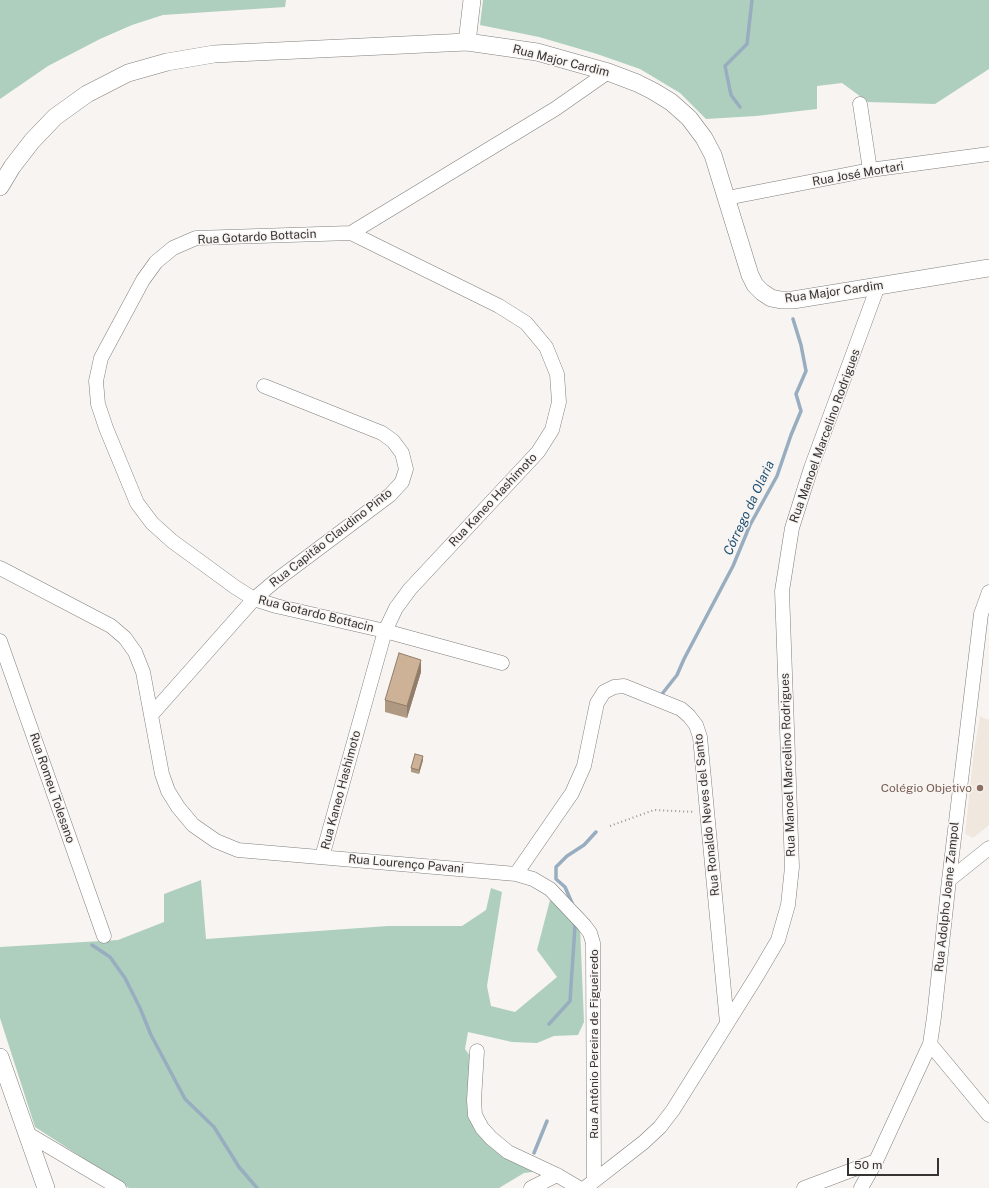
<!DOCTYPE html>
<meta charset="utf-8">
<style>
body{margin:0}
#map{position:relative;width:989px;height:1188px;overflow:hidden;background:#f7f4f1;font-family:"Public Sans",sans-serif}
canvas{display:block}
.scale{position:absolute;left:847px;top:1158px;width:92px;height:18px;box-sizing:border-box;border:2px solid #353433;border-top:0;padding-left:5px;font-size:12px;line-height:14px;white-space:nowrap;color:#353433;-webkit-text-stroke:3px #f7f4f1;paint-order:stroke}
</style>
<div id="map">
<canvas width="989" height="1188"></canvas>
<div class="scale">50 m</div>
</div>
<script>
const c = document.querySelector('canvas').getContext('2d');
c.lineJoin = 'round';
function fill(path, color) { c.fillStyle = color; c.fill(path, 'evenodd'); }
const toPath = rows => new Path2D(rows.map(r => 'M' + r).join(''));
function stroke(path, color, width, dash) { c.strokeStyle = color; c.lineWidth = width; c.lineCap = dash ? 'butt' : 'round'; c.setLineDash(dash || []); c.stroke(path); }
function drawText(font, color, halo, rows, align = 'center') {
  c.font = font + ' "Public Sans",sans-serif'; c.lineWidth = 3; c.setLineDash([]); c.textBaseline = 'middle'; c.strokeStyle = halo; c.fillStyle = color; for (const [text, x, y, turn = 0] of rows) {
    c.save(); c.translate(x, y); c.rotate((+turn || 0) * Math.PI / 180); c.textAlign = isNaN(turn) ? turn : align; if (halo) c.strokeText(text, 0, 0); c.fillText(text, 0, 0); c.restore();
  }
}
const built = toPath([
 [980,716,988,720,989,718,989,825,973,838,965,834,974,751]
]);
const green = toPath([
 [0,0,286,0,285,7,163,15,132,25,100,39,48,66,0,99],
 [483,0,989,0,989,69,935,104,868,102,842,83,817,86,817,109,756,116,706,119,680,93,640,69,597,54,539,37,480,25],
 [201,880,206,939,388,926,462,926,486,910,491,888,502,892,487,986,491,1006,515,1012,557,977,537,950,550,900,580,927,584,1022,578,1035,554,1036,537,1043,512,1042,468,1032,465,1049,473,1060,471,1118,540,1171,524,1173,499,1188,129,1188,35,1127,0,1018,0,947,118,940,164,922,164,894]
]);
const stream = toPath([
 [740,107,731,95,725,66,747,44,752,0],
 [662,694,677,675,684,659,733,566,750,525,777,476,791,435,801,411,796,394,806,371,801,345,793,319],
 [572,903,565,887,556,879,556,867,567,856,584,845,596,832],
 [92,945,110,957,125,978,140,1008,151,1035,185,1099,214,1127,239,1167,257,1188],
 [549,1024,570,1001,575,926,574,922],
 [534,1153,547,1121]
]);
const path = toPath([
 [610,826,654,810,695,812]
]);
const minor = toPath([
 [860,104,870,170],
 [727,198,870,170,989,154],
 [0,568,111,626,125,638,135,652,143,672,162,774,168,791,178,807,193,825,216,841,238,850,516,874,533,879,550,889,584,925,590,933,593,943,594,1180],
 [0,641,104,936],
 [502,663,385,631,276,606,254,599,235,587,172,541,152,523,137,503,106,428,98,404,96,381,101,358,143,280,156,262,173,248,196,238,351,233,555,109,608,72],
 [152,714,254,599,274,582,390,495,402,482,406,469,402,453,393,441,382,433,264,386],
 [322,857,385,631,396,608,410,589,538,452,552,430,559,402,557,374,546,347,526,323,499,306,351,233],
 [516,874,572,793,584,766,597,703,604,692,614,687,624,686,681,709,689,716,696,725,700,737,727,1023],
 [949,880,989,848],
 [930,1044,989,1115],
 [477,1051,474,1100,475,1115,482,1128,491,1138,508,1152,557,1175,579,1188],
 [28,1134,119,1188],
 [531,1188,557,1175],
 [585,1188,644,1142,660,1127,673,1110,758,974,778,940,788,905,792,867,782,591,792,528,811,468,878,286],
 [804,1188,876,1161],
 [861,1188,876,1161,930,1044,934,1017,949,880,981,614,989,592]
]);
const tertiary = toPath([
 [467,42,472,0],
 [0,187,12,167,32,141,55,117,87,94,128,73,167,62,214,54,467,42,537,52,608,72,637,83,653,91,671,102,689,118,704,138,713,155,750,275,755,285,762,292,771,298,781,300,793,300,989,268],
 [0,1057,46,1188]
]);
const wall = toPath([
 [421,672,407,718,385,712,385,700],
 [423,760,419,774,411,772,411,768]
]);
const shadedWall = toPath([
 [421,660,421,672,407,718,407,706],
 [423,756,423,760,419,774,419,770]
]);
const building = toPath([
 [399,653,421,660,407,706,385,700,399,653],
 [415,754,423,756,419,770,411,768,415,754]
]);
const markers = [
 [980,788,4,"#8d6e63"]
];
const streetNames = [
 ["Rua Major Cardim",561,61,14],
 ["Rua José Mortari",858,174,-10],
 ["Rua Gotardo Bottacin",257,237,-3],
 ["Rua Major Cardim",834,292,-8],
 ["Rua Manoel Marcelino Rodrigues",825,436,-70],
 ["Rua Kaneo Hashimoto",493,500,-47],
 ["Rua Capitão Claudino Pinto",331,538,-38],
 ["Rua Gotardo Bottacin",316,614,14],
 ["Rua Manoel Marcelino Rodrigues",788,765,-92],
 ["Rua Romeu Tolesano",52,788,71],
 ["Rua Kaneo Hashimoto",341,790,-75],
 ["Rua Ronaldo Neves del Santo",707,815,-96],
 ["Rua Lourenço Pavani",406,864,5],
 ["Rua Adolpho Joane Zampol",947,897,-84],
 ["Rua Antônio Pereira de Figueiredo",594,1044,-90]
];
const educationNames = [
 ["Colégio Objetivo",972,788]
];
const waterNames = [
 ["Córrego da Olaria",749,508,-65]
];
fill(built, '#f0e8df');
fill(green, '#afcfbe');
stroke(stream, '#98adbf', 3.5);
stroke(minor, '#817f7d', 15);
stroke(tertiary, '#817f7d', 18);
stroke(path, '#969492', 2, [1, 3]);
stroke(minor, '#fff', 14);
stroke(tertiary, '#fff', 17);
fill(wall, '#b09982');
fill(shadedWall, '#907d6a');
fill(building, '#cdb297');
stroke(building, '#907d6a', 1);
for (const [x, y, r, color] of markers) { const dot = new Path2D(); dot.arc(x, y, r, 0, 2 * Math.PI); c.fillStyle = color; c.fill(dot); stroke(dot, '#f7f4f1', 1.5); }
drawText('12px', '#353433', '#f7f4f1', streetNames);
drawText('12px', '#785e54', '#f7f4f1', educationNames, 'right');
drawText('italic 13px', '#1e4f72', '#f7f4f1', waterNames);
</script>
